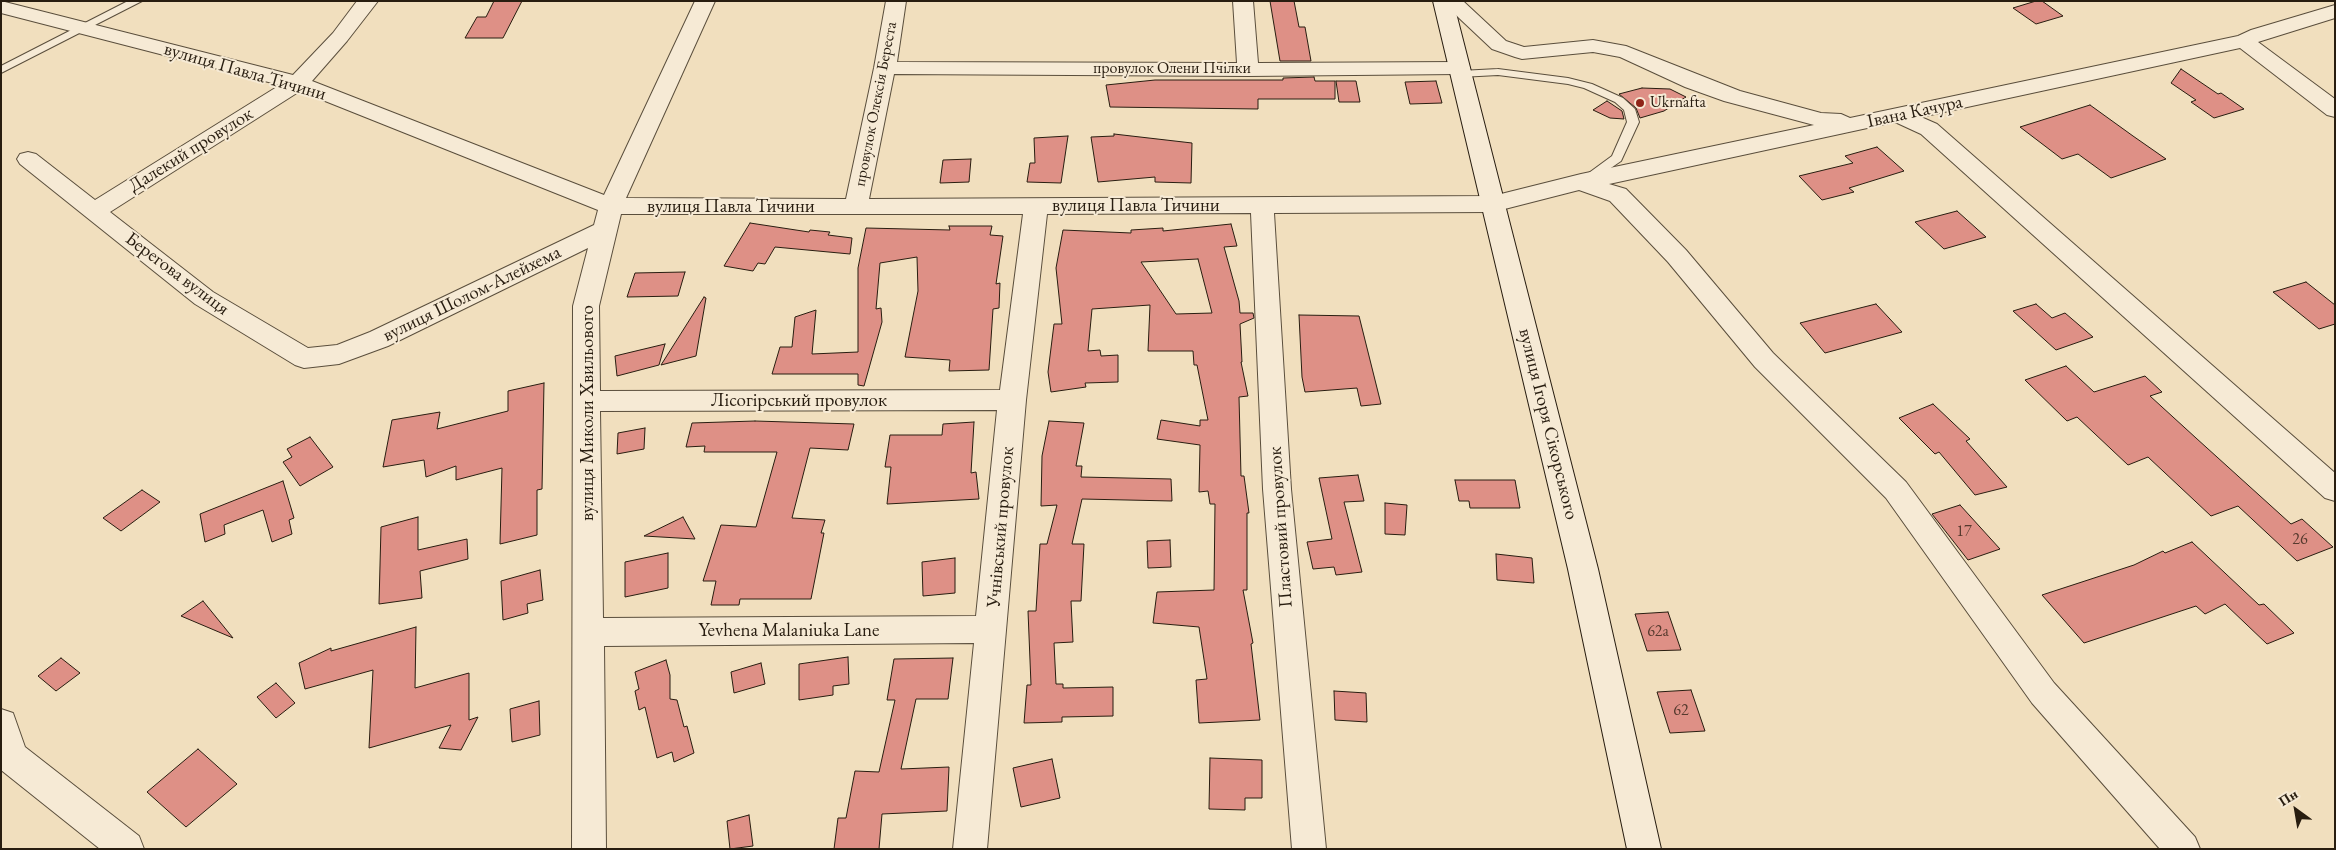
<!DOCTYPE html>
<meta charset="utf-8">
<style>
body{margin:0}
#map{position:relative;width:2336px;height:850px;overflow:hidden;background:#f1dfbe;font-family:"EB Garamond",serif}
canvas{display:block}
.frame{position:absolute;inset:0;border:2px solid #281d10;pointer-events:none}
.north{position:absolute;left:2271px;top:785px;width:50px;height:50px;-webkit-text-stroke:4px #f6ead5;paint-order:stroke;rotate:328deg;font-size:14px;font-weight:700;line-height:20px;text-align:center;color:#281d10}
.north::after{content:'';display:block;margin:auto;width:18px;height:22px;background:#281d10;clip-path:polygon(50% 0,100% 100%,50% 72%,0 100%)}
</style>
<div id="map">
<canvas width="2336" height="850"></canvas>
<div class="frame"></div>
<div class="north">Пн</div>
</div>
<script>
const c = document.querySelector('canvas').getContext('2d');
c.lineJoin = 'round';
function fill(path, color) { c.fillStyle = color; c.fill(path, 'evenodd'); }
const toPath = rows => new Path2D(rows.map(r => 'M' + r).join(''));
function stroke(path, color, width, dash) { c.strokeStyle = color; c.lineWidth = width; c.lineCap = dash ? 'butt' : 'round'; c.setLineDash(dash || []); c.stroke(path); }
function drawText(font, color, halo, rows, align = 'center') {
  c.font = font + ' "EB Garamond",serif'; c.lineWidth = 4; c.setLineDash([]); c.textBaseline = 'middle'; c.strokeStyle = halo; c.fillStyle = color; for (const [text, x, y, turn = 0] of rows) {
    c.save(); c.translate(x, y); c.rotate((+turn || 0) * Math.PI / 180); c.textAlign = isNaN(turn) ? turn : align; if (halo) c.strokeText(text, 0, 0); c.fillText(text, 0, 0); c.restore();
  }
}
const building = toPath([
 [494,1,522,1,503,38,465,38,477,17,486,17,494,1],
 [1270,1,1294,1,1299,27,1305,27,1311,61,1280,61,1270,1],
 [2036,1,2042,1,2063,16,2036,24,2013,8,2036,1],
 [2181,69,2218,94,2221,93,2244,109,2214,118,2191,102,2196,100,2171,83,2181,69],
 [1314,77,1315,81,1335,81,1335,99,1258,99,1258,109,1110,107,1106,85,1155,80,1283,80,1283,78,1314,77],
 [1336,81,1356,81,1360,102,1339,102,1336,81],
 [1436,81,1442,103,1410,104,1405,82,1436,81],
 [1642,88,1670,89,1686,97,1664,111,1640,118,1636,108,1619,94,1642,88],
 [1607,101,1622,111,1624,119,1610,118,1593,110,1607,101],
 [2090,105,2133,136,2166,159,2111,178,2078,154,2062,159,2020,127,2090,105],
 [1114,134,1192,143,1191,183,1155,182,1155,177,1098,182,1091,137,1114,136,1114,134],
 [1068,136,1061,183,1027,182,1030,163,1035,163,1034,138,1068,136],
 [1877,147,1904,171,1849,188,1854,192,1822,200,1799,176,1853,163,1845,156,1877,147],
 [971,159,969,182,940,183,943,160,971,159],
 [1957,211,1986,237,1944,249,1915,222,1957,211],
 [750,223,809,232,810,230,830,232,828,235,852,238,850,254,775,247,765,264,758,263,753,271,724,266,750,223],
 [1231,224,1237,246,1224,247,1239,301,1240,313,1253,313,1254,318,1240,324,1242,362,1241,362,1248,396,1239,397,1241,476,1244,476,1249,513,1247,513,1247,590,1243,590,1253,643,1251,644,1260,720,1199,723,1196,680,1207,679,1199,627,1153,623,1157,592,1214,590,1215,504,1210,504,1208,491,1199,492,1200,445,1157,439,1161,420,1200,426,1200,420,1208,420,1197,365,1194,365,1193,351,1148,351,1150,305,1092,309,1088,351,1100,350,1101,356,1118,355,1118,382,1085,383,1086,387,1051,392,1048,372,1054,324,1062,324,1056,268,1063,230,1131,233,1131,230,1163,228,1163,231,1231,224],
 [1198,259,1212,313,1176,314,1141,262,1198,259],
 [949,226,992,226,990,235,1003,236,996,284,1000,283,999,308,993,309,989,370,949,371,950,360,905,357,918,291,917,257,880,263,876,309,881,308,882,322,864,386,858,385,858,374,772,374,780,347,792,347,795,317,816,310,812,354,858,352,858,268,866,228,950,230,949,226],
 [685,272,678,296,627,297,635,273,685,272],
 [2306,282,2335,305,2335,324,2319,329,2273,292,2306,282],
 [704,297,706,298,696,356,661,365,704,297],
 [1876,304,1902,332,1825,353,1800,323,1876,304],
 [2036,304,2052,318,2065,313,2093,337,2056,350,2013,311,2036,304],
 [1299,315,1359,316,1381,404,1361,406,1357,388,1305,392,1302,377,1299,315],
 [665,344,659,365,617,376,615,356,665,344],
 [2066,366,2094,392,2145,376,2162,392,2150,396,2196,438,2291,524,2302,519,2333,547,2297,561,2238,506,2211,516,2148,457,2128,465,2077,417,2067,421,2025,380,2066,366],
 [544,383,542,489,537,490,537,535,500,544,502,468,456,480,456,466,426,477,424,460,383,467,392,420,440,412,437,429,508,411,508,391,544,383],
 [1933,404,1970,439,1966,441,2007,487,1975,495,1939,452,1935,454,1899,418,1933,404],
 [755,421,854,424,848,450,810,448,792,518,825,520,821,533,824,533,811,599,740,599,739,605,711,605,716,581,703,581,721,525,756,527,777,452,704,452,705,446,686,447,692,423,755,421],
 [1049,421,1084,423,1076,466,1082,466,1081,477,1171,479,1172,501,1082,499,1072,544,1084,544,1081,601,1071,601,1073,642,1054,643,1056,684,1063,684,1063,688,1113,687,1113,716,1062,717,1062,722,1024,723,1027,685,1031,685,1028,611,1036,611,1040,544,1047,544,1057,505,1041,506,1042,456,1049,421],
 [974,422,971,473,976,472,979,499,887,504,891,467,885,467,890,435,942,435,943,424,974,422],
 [645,428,644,449,617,454,618,433,645,428],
 [310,437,333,467,300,486,283,462,292,457,287,449,310,437],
 [1358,475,1364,501,1344,502,1362,572,1336,575,1334,567,1313,569,1307,542,1332,539,1319,478,1358,475],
 [1455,480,1515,480,1520,508,1470,508,1469,501,1459,501,1455,480],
 [283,481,294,518,289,520,292,534,272,542,263,510,224,525,225,534,205,542,200,514,283,481],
 [142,490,160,502,121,531,103,518,142,490],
 [1385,503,1407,505,1405,535,1385,534,1385,503],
 [1960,505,2000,549,1968,560,1932,514,1960,505],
 [418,517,418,550,467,539,468,559,420,571,422,598,379,604,381,527,418,517],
 [683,517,695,539,644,536,683,517],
 [1170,540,1171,567,1148,568,1147,541,1170,540],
 [2192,542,2259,605,2264,604,2294,633,2267,644,2225,604,2205,614,2196,606,2084,643,2042,595,2134,565,2163,551,2165,553,2192,542],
 [668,553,668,588,625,597,625,562,668,553],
 [1496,554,1532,558,1534,583,1497,580,1496,554],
 [955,558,955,593,923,596,922,562,955,558],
 [540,570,543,600,527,604,528,613,503,620,501,581,540,570],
 [203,601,233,638,181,616,203,601],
 [1668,612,1681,650,1647,651,1635,614,1668,612],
 [416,627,415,688,469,673,469,720,478,717,461,750,439,748,451,725,369,748,373,670,305,689,299,663,331,648,331,651,416,627],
 [848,657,849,684,833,686,833,695,799,700,799,664,848,657],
 [61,658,80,673,56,691,38,676,61,658],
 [953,658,948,699,916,699,901,769,949,767,947,811,882,814,879,849,834,849,838,818,846,818,855,771,879,772,895,700,887,700,894,659,953,658],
 [666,660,670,675,670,699,677,700,684,727,687,726,694,753,674,762,672,752,657,758,645,707,639,710,635,691,639,689,635,672,666,660],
 [761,663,765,684,734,693,731,672,761,663],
 [276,683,295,703,276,718,257,697,276,683],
 [1691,690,1705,731,1670,733,1657,692,1691,690],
 [1334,691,1366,693,1367,722,1335,720,1334,691],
 [539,701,540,735,512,742,510,709,539,701],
 [198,749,237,784,186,827,147,792,198,749],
 [1210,758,1262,760,1262,798,1245,798,1245,810,1209,809,1210,758],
 [1052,759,1060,798,1021,807,1013,768,1052,759],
 [749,815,753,846,730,849,727,821,749,815]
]);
const service = toPath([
 [128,1,142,1,1,73,1,66,128,1],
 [1498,69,1568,78,1592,84,1623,98,1635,109,1639,122,1621,161,1592,181,1584,181,1582,178,1612,156,1627,122,1624,110,1615,102,1584,88,1568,84,1498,75,1460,77,1455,74,1460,71,1498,69]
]);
const minor = toPath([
 [1,1,293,75,333,33,357,1,378,1,347,41,312,81,604,195,695,1,715,1,626,198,846,199,874,68,886,1,906,1,897,62,1237,63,1233,1,1253,1,1258,63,1459,62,1467,63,1470,68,1467,73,1459,74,1248,76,894,74,869,199,1493,196,1581,174,1814,125,1724,101,1685,87,1620,57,1593,52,1522,59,1515,57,1492,49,1441,1,1463,1,1506,41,1524,47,1593,40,1626,46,1740,91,1821,113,1841,114,1850,118,2238,36,2251,30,2335,5,2335,18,2258,42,2335,99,2335,117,2327,115,2240,48,1921,117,1937,124,2335,473,2335,501,2325,498,1921,134,1895,122,1609,184,1626,189,1686,250,1773,353,1906,482,2054,683,2195,837,2200,849,2160,849,2032,703,1886,498,1755,367,1668,262,1610,201,1579,190,1493,212,1274,213,1291,489,1326,849,1292,849,1263,489,1251,213,1047,214,1026,400,987,849,953,849,974,643,604,646,606,849,572,849,573,306,588,248,388,346,339,364,304,368,295,365,195,304,20,164,17,159,20,154,28,152,36,154,95,200,280,85,1,13,1,1],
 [300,91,598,210,594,225,370,332,337,345,308,348,213,292,110,212,300,91],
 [621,214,1023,214,1000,390,600,391,599,306,621,214],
 [997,410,976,616,603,618,600,411,997,410],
 [1,709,13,713,25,747,139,836,144,849,100,849,1,770,1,709]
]);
const secondary = toPath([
 [1433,1,1453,1,1598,569,1661,849,1627,849,1568,569,1433,1]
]);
const markers = [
 [1640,103,5,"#8f2418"]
];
const farStreetnames = [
 ["провулок Олени Пчілки",1172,69],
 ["провулок Олексія Береста",876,104,-79]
];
const farPoinames = [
 ["Ukrnafta",1650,103]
];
const numberNames = [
 ["17",1964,532],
 ["26",2300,540],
 ["62а",1658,632],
 ["62",1681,711]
];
const streetNames = [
 ["вулиця Павла Тичини",245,72,16],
 ["Івана Качура",1915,112,-12],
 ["Далекий провулок",191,150,-32],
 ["вулиця Павла Тичини",1136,206],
 ["вулиця Павла Тичини",731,207],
 ["Берегова вулиця",177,274,37],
 ["вулиця Шолом-Алейхема",472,294,-26],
 ["Лісогірський провулок",799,401],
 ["вулиця Миколи Хвильового",588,413,-90],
 ["вулиця Ігоря Сікорського",1548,424,76],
 ["Учнівський провулок",1001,527,-85],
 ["Пластовий провулок",1281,527,-94],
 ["Yevhena Malaniuka Lane",789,631]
];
fill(building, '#de9086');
stroke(building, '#281d10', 1);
stroke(service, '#5a4e3c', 2);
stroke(minor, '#5a4e3c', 2);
stroke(secondary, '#281d10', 2);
fill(service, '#f6ead5');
fill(minor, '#f6ead5');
fill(secondary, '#f6ead5');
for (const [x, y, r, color] of markers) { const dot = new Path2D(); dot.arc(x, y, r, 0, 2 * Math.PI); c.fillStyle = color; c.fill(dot); stroke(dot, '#f6ead5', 2); }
drawText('16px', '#281d10', '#f6ead5', farStreetnames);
drawText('16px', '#281d10', '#f6ead5', farPoinames, 'left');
drawText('16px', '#563a2e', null, numberNames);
drawText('19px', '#281d10', '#f6ead5', streetNames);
</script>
